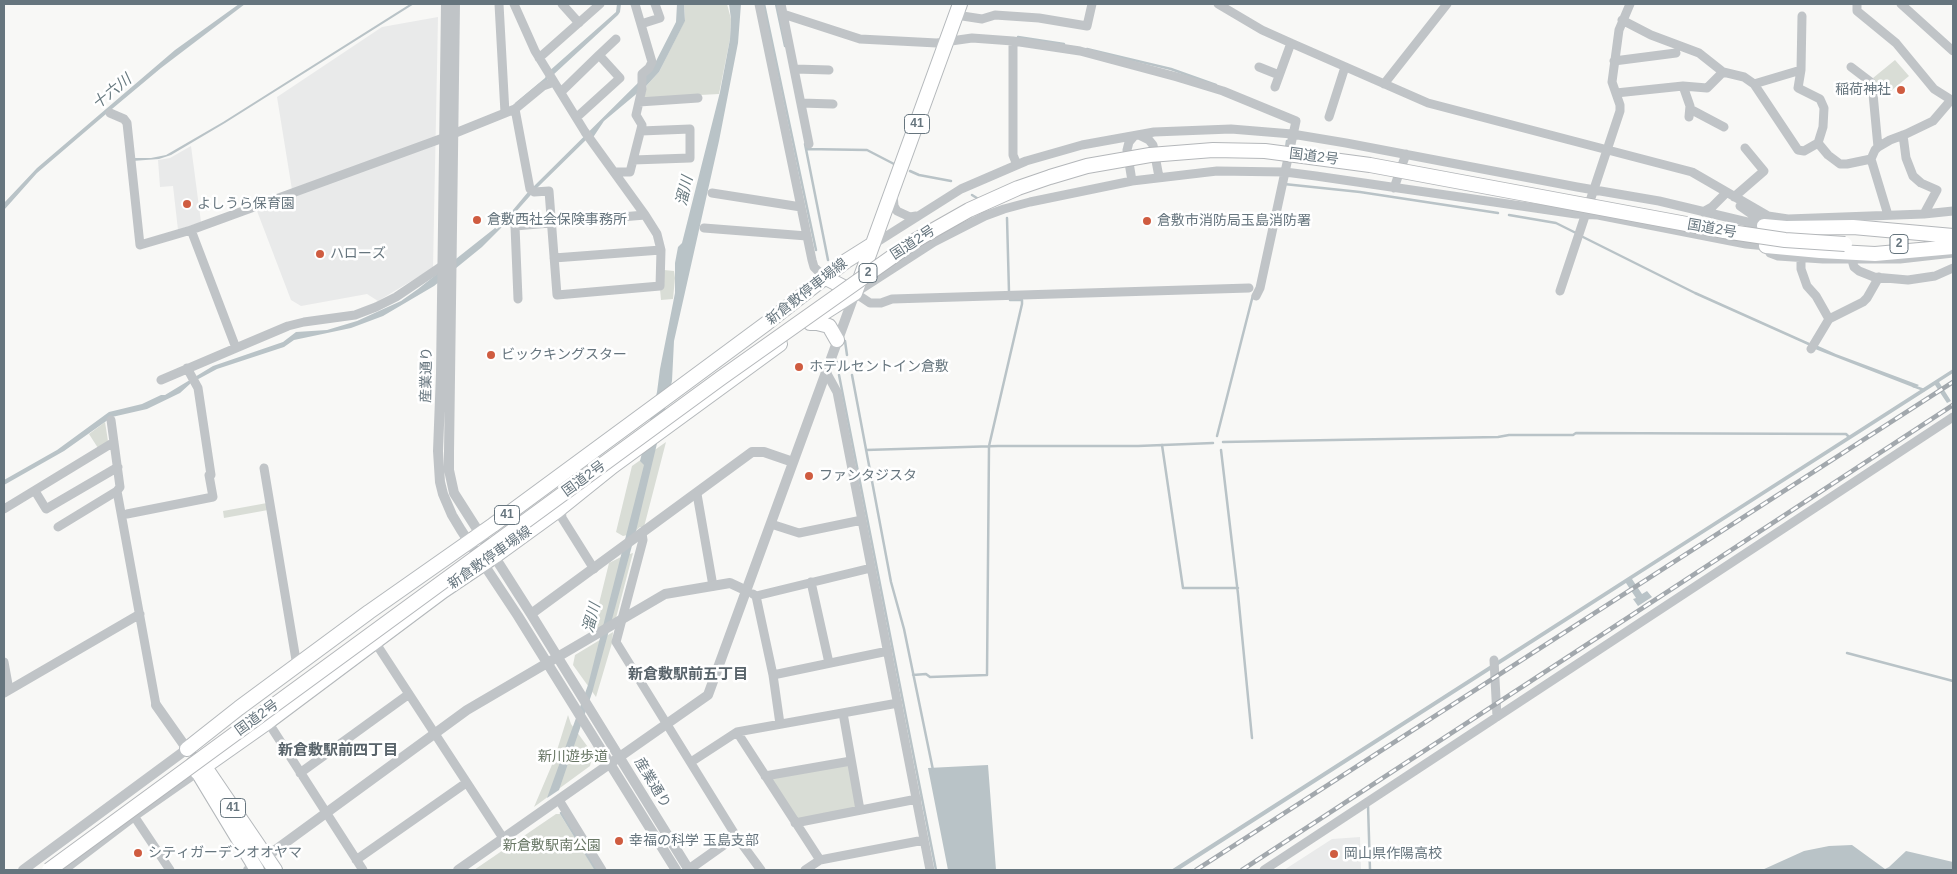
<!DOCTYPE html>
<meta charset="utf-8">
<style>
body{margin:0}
#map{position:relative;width:1957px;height:874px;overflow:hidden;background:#f8f8f6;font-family:Helvetica,sans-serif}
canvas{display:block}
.frame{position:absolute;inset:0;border:5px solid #66757e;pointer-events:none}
</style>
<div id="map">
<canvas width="1957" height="874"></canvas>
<div class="frame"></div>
</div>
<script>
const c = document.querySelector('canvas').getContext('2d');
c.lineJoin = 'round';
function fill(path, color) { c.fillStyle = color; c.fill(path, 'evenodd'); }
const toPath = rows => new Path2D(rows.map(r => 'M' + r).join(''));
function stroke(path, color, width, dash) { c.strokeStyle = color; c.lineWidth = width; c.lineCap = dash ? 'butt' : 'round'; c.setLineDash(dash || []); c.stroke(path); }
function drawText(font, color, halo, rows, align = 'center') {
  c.font = font + ' Helvetica,"Noto Sans JP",sans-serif'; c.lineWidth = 5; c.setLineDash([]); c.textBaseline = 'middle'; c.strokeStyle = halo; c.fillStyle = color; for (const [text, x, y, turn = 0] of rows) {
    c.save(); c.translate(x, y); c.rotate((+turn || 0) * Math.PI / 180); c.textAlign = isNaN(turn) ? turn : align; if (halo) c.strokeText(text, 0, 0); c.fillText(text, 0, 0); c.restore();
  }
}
const built = toPath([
 [438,17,433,268,378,301,367,294,301,306,291,300,257,211,293,196,277,97,382,27],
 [191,146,201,222,178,230,173,186,160,187,158,160,170,158],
 [1360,837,1361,870,1284,870,1332,839]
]);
const green = toPath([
 [684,4,727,4,731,19,730,39,719,94,644,98,647,85,659,72,685,20],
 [1895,60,1909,76,1886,95,1873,78],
 [664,270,674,271,675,278,673,299,661,300,660,289],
 [105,422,108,441,98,448,89,434],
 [666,442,644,527,640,527,632,534,623,536,616,532,632,466],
 [267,503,268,510,224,518,223,511],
 [633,553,616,618,592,632,609,563,623,556],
 [613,632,612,643,596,697,573,665,575,655],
 [568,715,571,724,593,754,590,766,534,807,554,760],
 [850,764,858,809,797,820,769,777],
 [556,814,560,814,595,870,474,870]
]);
const water = toPath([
 [239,4,245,4,161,68,106,114,37,173,4,210,4,203,37,168,175,50],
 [410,4,414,4,225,123,171,155,159,159,132,161,132,158,151,158,166,155,223,122],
 [617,4,621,4,620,12,618,15,552,76,515,105,515,103,545,78,547,73,616,12],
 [677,4,684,4,685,21,659,72,647,85,604,121,592,139,588,138,537,188,506,223,482,247,434,286,383,316,351,328,294,340,284,347,217,369,191,383,180,393,147,409,112,417,64,451,4,485,4,480,57,450,109,412,142,404,161,395,165,395,213,366,283,342,296,332,327,330,357,321,401,301,418,289,495,228,497,229,528,192,652,69,676,22],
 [729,4,741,4,738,43,719,141,674,341,672,381,636,531,592,693,559,790,547,798,588,685,644,465,640,461,657,392,660,369,675,293,675,263,678,247,682,243,720,92,730,39,731,19],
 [1816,345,1836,354,1919,385,1915,388,1815,349],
 [1953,369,1953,373,1939,382,1951,401,1947,403,1935,385,1632,579,1642,594,1647,591,1652,597,1638,606,1633,599,1636,598,1626,583,1179,870,1171,870],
 [988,765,996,870,948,870,928,768],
 [1852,845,1885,869,1889,867,1906,851,1953,862,1953,870,1762,870,1804,851,1829,846]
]);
const stream = toPath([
 [764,4,816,250],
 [776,4,785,46],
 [1018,37,1064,44],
 [1087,49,1171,69,1216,85],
 [805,144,828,260],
 [1286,148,1287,141],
 [806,149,867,150,894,164],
 [910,171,919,175,951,181],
 [1284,184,1360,192,1498,213],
 [972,195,980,200],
 [1509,215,1556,223,1576,233],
 [1007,218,1009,292],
 [1581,236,1695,293,1811,345],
 [845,341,847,355],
 [837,362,838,367],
 [839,375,936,870],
 [852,375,891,582,904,629,933,770],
 [1913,386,1924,390],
 [1217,436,1253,295],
 [1223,442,1498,437,1509,435,1573,435,1576,433,1846,434,1849,437],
 [1162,445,1183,588,1238,588],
 [866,450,998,446,1138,446,1213,443],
 [1221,450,1238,594,1252,738],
 [1847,653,1953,681],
 [913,675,926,674,930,677,987,675,989,446,1022,304,1022,300,1010,300,1010,298],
 [1368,805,1370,870],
 [561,813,596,870]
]);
const minor = toPath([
 [499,4,505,113],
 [514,4,535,51,585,132,645,215,657,234,661,250,554,258],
 [562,4,579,23],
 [759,4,812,260,814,267,824,277],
 [781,4,783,14,860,39,937,43,972,38,1013,41,1080,51,1177,77,1223,91,1296,121,1260,288,1256,296],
 [1218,4,1262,30,1291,43,1428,103,1692,172,1768,216,1788,219,1924,214,1953,211],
 [1857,4,1857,11,1896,43,1934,89,1953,101],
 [1901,4,1953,51],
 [783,14,809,144],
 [956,15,982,19,995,15,1039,18,1087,26,1092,4],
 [1622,20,1651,35,1699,53,1723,72,1744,77,1754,84,1798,150,1804,151,1818,143,1828,155,1840,164,1847,164,1871,159,1888,215],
 [641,24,660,18,655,4],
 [1013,41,1013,155,1017,165],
 [599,55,616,39],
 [539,58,600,4],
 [1614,61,1676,53],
 [1259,67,1279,75],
 [1851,67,1872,83,1878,147,1875,150,1871,159],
 [795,69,829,70],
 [1801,70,1802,16],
 [1384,84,1447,4],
 [1754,84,1801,70,1798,88,1820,99,1824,108,1823,127,1818,143],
 [1683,86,1707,88,1723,72],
 [1275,87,1291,43],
 [561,92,599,55,620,78,577,117],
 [1616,93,1683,86,1690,106,1689,117],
 [639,102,698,98],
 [801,103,833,104],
 [515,109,530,189,534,192,549,191,557,295,660,286,661,250],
 [1690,109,1724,127],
 [110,113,124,119,127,123,140,245,191,230,443,138,515,109,543,86,554,82],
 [1329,117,1345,67],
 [1139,135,1149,140,1153,145,1159,177],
 [1903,135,1906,158,1913,176,1921,183,1937,190,1924,214],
 [1878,147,1890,140,1906,134,1933,121,1951,100],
 [633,160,690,158,690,129,641,131],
 [615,172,630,172,642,125,636,115,642,89,642,74,649,68,652,62,635,4],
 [1132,181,1127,150,1129,142,1134,136],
 [1394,188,1406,154],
 [712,193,801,207],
 [893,194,894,206,897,211,910,217,916,216],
 [1734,197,1764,171,1745,148],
 [1740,206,1760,220,1764,229],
 [1703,212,1712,207,1726,193],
 [704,228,807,236],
 [191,230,236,348,288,326,304,322,355,315,376,307,396,297,442,266,446,260],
 [874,244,961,189,1026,161,1082,145,1154,132,1231,129,1292,134,1346,143,1577,187,1659,201,1764,226],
 [1765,244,1770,253,1778,256,1823,259,1900,259,1953,253],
 [1801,258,1801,269,1807,286,1816,296,1829,319,1811,349],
 [1852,260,1854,267,1859,271,1874,277,1908,280,1935,276,1953,268],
 [1249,288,892,299,881,303,870,303,855,293,934,242,985,216,1004,209,1030,202,1132,181,1217,171,1285,172,1316,176,1576,214,1598,215,1746,244,1766,246],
 [1560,291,1620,111,1620,105,1612,82,1619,30,1630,4],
 [518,299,515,226,645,215],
 [1829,319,1863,302,1867,298,1879,277],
 [826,372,837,392,930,870],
 [161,380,236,348],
 [111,420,120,487,117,491,156,705],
 [264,468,297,666],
 [35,491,46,509,118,467],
 [697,494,713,586],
 [561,508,562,518,594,569],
 [4,509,114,442],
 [127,514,213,497,209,475,211,475,198,388,187,368],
 [771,524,799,533,862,520],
 [58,527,117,491],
 [642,533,643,540,616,642,736,836,761,870],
 [811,582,829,663],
 [753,594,756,596,871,568],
 [756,596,773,675,780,724],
 [375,642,503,838],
 [1494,660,1497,717],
 [4,662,9,690],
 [773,675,888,651],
 [4,693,140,614],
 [843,713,860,810],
 [268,722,363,870],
 [737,732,820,860],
 [691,762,737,732,898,703],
 [300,773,409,694],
 [765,776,851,761],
 [559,800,602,870],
 [134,816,170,870],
 [795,823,917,799],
 [356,860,466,783],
 [805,870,820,860,924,840],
 [1264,870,1953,417]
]);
const tertiary = toPath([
 [446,4,441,373,438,451,440,482,443,494,452,515,461,530,518,616,676,870],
 [455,4,449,452,449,470,454,493,531,614,689,870],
 [531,614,752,452,764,452,793,462],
 [23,870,187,749,156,705],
 [63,870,134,816,197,772],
 [248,870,467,710,665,594,730,583,745,590],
 [458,870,708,695,855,293],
 [688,870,736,836]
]);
const primary = toPath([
 [824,277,855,293],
 [822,314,855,293,960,4],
 [810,323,817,323,829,326,837,340],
 [187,749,239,708,369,612,493,525,671,394,767,323,846,261,873,244],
 [198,760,205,767,275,870],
 [193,764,257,870],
 [197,772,268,722,443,591,495,556,557,511,613,466,780,344]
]);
const trunk = toPath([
 [1764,226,1786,228,1853,227,1953,236],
 [1766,246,1820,251,1875,254,1953,247]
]);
const rail = toPath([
 [1196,870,1953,382],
 [1242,870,1953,405]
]);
const trunkBridge = toPath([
 [49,870,721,378,916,240,969,210,1018,188,1050,177,1087,166,1150,155,1213,150,1265,151,1370,165,1724,231,1785,240,1845,244]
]);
const markers = [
 [1901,90,5,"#cf5c40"],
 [187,204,5,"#cf5c40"],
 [477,220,5,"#cf5c40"],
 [1147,221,5,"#cf5c40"],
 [320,254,5,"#cf5c40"],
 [491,355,5,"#cf5c40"],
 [799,367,5,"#cf5c40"],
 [809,476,5,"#cf5c40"],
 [619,841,5,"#cf5c40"],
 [138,853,5,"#cf5c40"],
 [1334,854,5,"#cf5c40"]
];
const shields = [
 [917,124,25],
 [1899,244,18],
 [868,273,18],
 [507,515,25],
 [233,808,25]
];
const shieldNames = [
 ["41",917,124],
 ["2",1899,244],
 ["2",868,273],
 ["41",507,515],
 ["41",233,808]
];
const poiNames = [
 ["稲荷神社",1891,90,"right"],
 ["よしうら保育園",197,204],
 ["倉敷西社会保険事務所",487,220],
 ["倉敷市消防局玉島消防署",1157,221],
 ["ハローズ",330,254],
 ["ビックキングスター",501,355],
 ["ホテルセントイン倉敷",809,367],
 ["ファンタジスタ",819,476],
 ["幸福の科学 玉島支部",629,841],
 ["シティガーデンオオヤマ",148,853],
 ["岡山県作陽高校",1344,854]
];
const streetNames = [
 ["国道2号",1314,157,7],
 ["国道2号",1712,229,10],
 ["国道2号",913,243,-33],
 ["新倉敷停車場線",807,292,-38],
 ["産業通り",427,375,-89],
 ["国道2号",584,479,-36],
 ["新倉敷停車場線",490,558,-35],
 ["国道2号",257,718,-36],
 ["産業通り",652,783,59]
];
const parkNames = [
 ["新川遊歩道",573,757],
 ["新倉敷駅南公園",552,846]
];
const waterNames = [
 ["十六川",112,92,-39],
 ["溜川",685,191,-77],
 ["溜川",592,618,-75]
];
const neighbourhoodNames = [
 ["新倉敷駅前五丁目",688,675],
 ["新倉敷駅前四丁目",338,751]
];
fill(built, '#e9eaea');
fill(green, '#d9ddd6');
fill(water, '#b9c3c7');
stroke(stream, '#b9c3c7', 2.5);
stroke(primary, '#b4b8bb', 16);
stroke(trunk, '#b4b7ba', 16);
stroke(minor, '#c0c4c7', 9);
stroke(tertiary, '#c0c4c7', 10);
stroke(primary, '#fff', 14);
stroke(trunk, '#fff', 14);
stroke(rail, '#a2a8ad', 4.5);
stroke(rail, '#fff', 2.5, [8]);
stroke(trunkBridge, '#b4b7ba', 16, []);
stroke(trunkBridge, '#fff', 14);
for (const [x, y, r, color] of markers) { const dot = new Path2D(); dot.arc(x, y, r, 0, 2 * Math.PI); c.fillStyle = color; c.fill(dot); stroke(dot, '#fff', 2); }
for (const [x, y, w] of shields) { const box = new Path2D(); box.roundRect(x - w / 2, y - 9.5, w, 19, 4); c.fillStyle = '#fff'; c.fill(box); stroke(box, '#66757e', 1); }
drawText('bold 12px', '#66757e', null, shieldNames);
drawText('14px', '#66757e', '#fff', poiNames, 'left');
drawText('14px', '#66757e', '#fff', streetNames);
drawText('14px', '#697765', '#fff', parkNames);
drawText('italic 15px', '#67797f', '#fff', waterNames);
drawText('bold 15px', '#58636a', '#fff', neighbourhoodNames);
</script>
